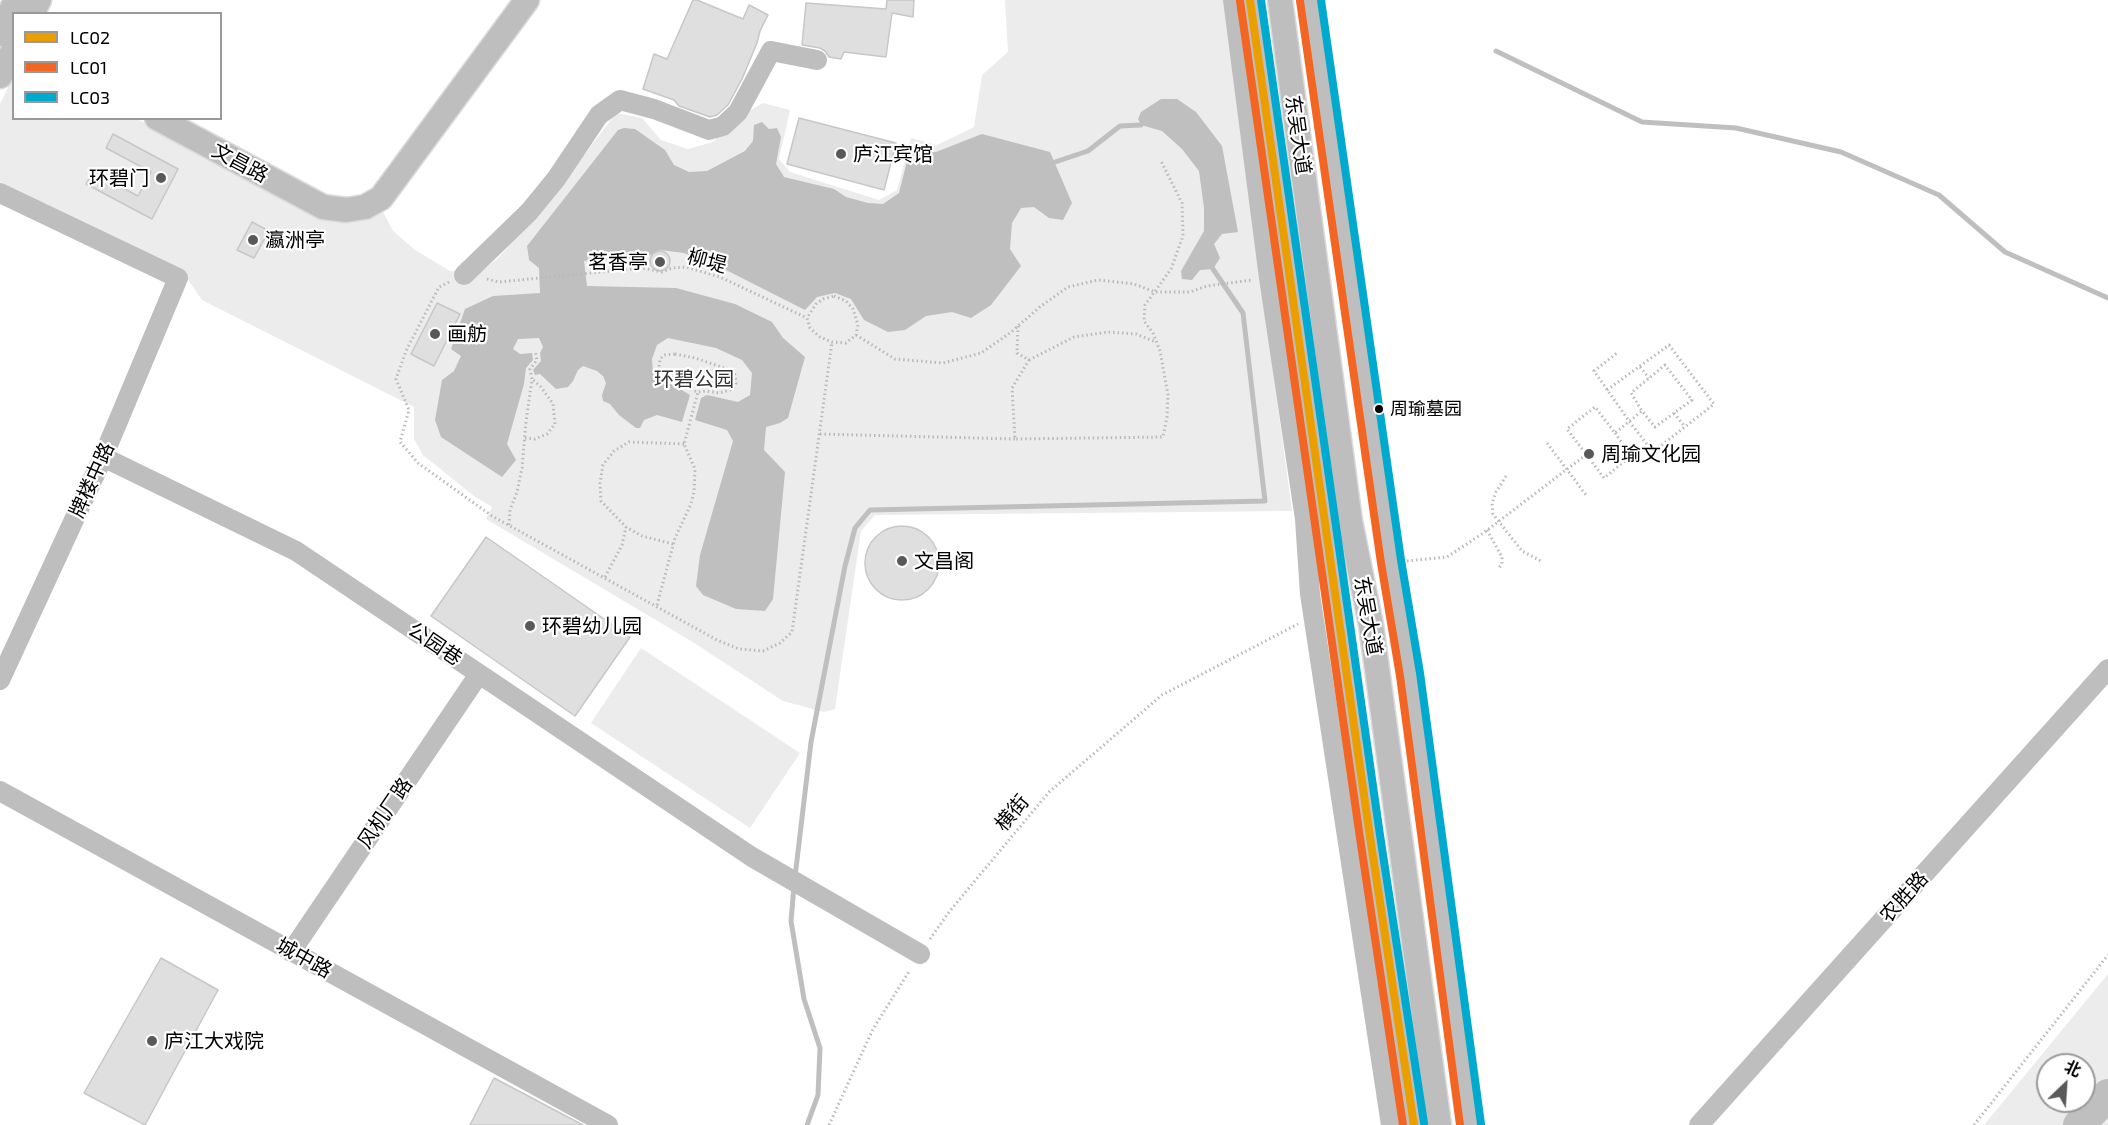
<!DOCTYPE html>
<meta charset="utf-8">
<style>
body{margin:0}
#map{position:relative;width:2108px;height:1125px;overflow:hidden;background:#fff;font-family:"Exo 2","Noto Sans SC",sans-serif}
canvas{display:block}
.legend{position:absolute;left:12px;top:12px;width:210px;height:108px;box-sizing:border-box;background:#fff;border:2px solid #999;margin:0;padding:8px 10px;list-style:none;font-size:18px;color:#000}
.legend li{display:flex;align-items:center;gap:12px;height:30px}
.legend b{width:30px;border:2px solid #999}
.north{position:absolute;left:2036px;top:1053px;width:60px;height:60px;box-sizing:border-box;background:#fff;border:2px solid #999;border-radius:50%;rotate:25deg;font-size:16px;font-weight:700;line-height:24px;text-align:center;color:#000}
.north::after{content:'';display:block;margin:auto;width:21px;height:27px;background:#595959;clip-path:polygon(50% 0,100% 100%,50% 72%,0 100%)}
</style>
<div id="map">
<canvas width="2108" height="1125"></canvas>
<ul class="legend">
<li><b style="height:8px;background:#eb9e00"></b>LC02</li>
<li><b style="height:8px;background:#f26522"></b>LC01</li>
<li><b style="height:8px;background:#00a9ce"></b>LC03</li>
</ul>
<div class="north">北</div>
</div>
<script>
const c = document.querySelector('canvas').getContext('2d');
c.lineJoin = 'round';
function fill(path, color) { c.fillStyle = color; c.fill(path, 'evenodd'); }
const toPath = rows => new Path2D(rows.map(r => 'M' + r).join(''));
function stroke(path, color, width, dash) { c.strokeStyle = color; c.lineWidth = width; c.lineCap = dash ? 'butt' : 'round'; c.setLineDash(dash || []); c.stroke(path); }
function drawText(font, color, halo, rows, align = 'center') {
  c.font = font + ' "Exo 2","Noto Sans SC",sans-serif'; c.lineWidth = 4.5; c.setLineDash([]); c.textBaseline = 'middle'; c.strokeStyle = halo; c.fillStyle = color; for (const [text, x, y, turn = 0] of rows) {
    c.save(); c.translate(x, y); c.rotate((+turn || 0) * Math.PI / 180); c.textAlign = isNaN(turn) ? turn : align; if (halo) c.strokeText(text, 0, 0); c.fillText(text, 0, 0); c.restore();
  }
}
const green = toPath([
 [1005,0,1223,0,1292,511,875,515,861,531,835,709,824,712,783,701,691,641,486,519,492,507,474,496,423,455,414,439,414,407,202,300,182,271,0,182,0,104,13,77,14,118,137,119,321,215,351,223,382,210,393,231,415,250,450,271,481,272,499,257,556,192,616,113,642,118,661,140,688,149,713,142,736,118,763,103,790,110,779,159,790,172,879,200,897,190,911,138,937,145,974,127,982,75,1008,52],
 [641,648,800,753,750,828,591,723],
 [2108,974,2108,1125,1984,1125],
 [2048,1065,2084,1065,2084,1101,2048,1101]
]);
const water = toPath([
 [1161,99,1177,99,1196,112,1222,146,1238,232,1222,234,1214,244,1220,258,1213,269,1200,270,1192,280,1182,279,1181,271,1204,231,1204,208,1199,171,1182,149,1162,131,1141,125,1138,119,1141,112],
 [762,122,769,129,777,128,781,137,776,164,784,177,834,189,846,197,868,203,883,204,899,193,910,149,936,152,982,134,1050,152,1072,203,1063,220,1049,218,1034,207,1021,208,1012,223,1010,249,1021,266,991,305,971,318,952,312,926,316,905,330,888,332,864,320,851,299,835,293,817,297,805,310,728,271,684,253,660,250,645,258,584,261,587,286,676,288,735,304,772,322,783,338,805,357,788,418,780,423,766,427,764,450,785,472,773,599,765,611,736,609,703,595,696,586,700,555,733,441,727,430,695,420,701,398,707,395,738,402,750,395,752,373,742,360,716,348,668,338,657,345,652,359,653,373,690,395,682,422,657,415,644,420,640,428,636,428,619,415,610,404,603,401,602,395,606,383,603,376,597,371,583,366,578,370,573,381,568,387,556,389,540,374,535,375,533,370,541,361,540,353,543,347,539,338,518,339,513,349,520,354,532,353,533,360,526,368,524,384,507,444,516,460,502,477,441,437,435,420,442,380,454,371,461,356,451,349,465,309,493,296,540,293,539,268,529,260,527,246,618,130,624,128,635,129,665,150,674,165,689,172,707,171,745,151,753,141,754,125]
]);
const stream = toPath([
 [1496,51,1642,122,1736,128,1841,152,1939,195,2005,252,2108,298],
 [1055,162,1088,151,1120,126,1141,125],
 [795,877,811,742,845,566,855,528,870,510,1265,501,1243,313,1213,269],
 [794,886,791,921,804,999,820,1048,818,1095,807,1125]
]);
const river = toPath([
 [2079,1125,2108,1095]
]);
const building = toPath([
 [693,0,697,0,743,19,749,5,768,15,760,31,757,43,742,79,728,105,717,115,710,117,679,106,674,100,643,89,654,54,667,59,693,0],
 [887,0,914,0,913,17,892,13,886,57,844,52,841,59,829,57,825,51,820,48,802,45,806,3,886,9,887,0],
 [799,118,896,143,884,190,787,164,799,118],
 [113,134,178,169,152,219,86,184,93,172,138,196,151,172,106,148,113,134],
 [252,222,269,231,254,258,237,250,252,222],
 '650 261a10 10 0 1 1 20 0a10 10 0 1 1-20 0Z',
 [437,303,460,314,434,366,411,354,437,303],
 '865 563a37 37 0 1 1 74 0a37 37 0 1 1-74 0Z',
 [486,537,630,637,575,716,431,616,486,537],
 [161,958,218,990,145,1125,84,1093,161,958],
 [494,1078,583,1125,470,1125,494,1078]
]);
const path = toPath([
 [487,279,499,282,642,268,662,272,672,268,686,267,720,277,807,318],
 [449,282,439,287,406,351,396,379,409,410,400,442,418,463,492,516,717,640,739,649,763,651,780,643,792,632,832,342],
 [834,296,846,301,853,309,858,325,856,335,846,343,832,342,820,337,810,328,807,318,816,304,823,299,834,296],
 [1018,326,1017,353,1029,360,1012,388,1015,439,1163,437,1167,417,1168,395,1160,351,1153,333,1144,321,1145,305,1171,269,1183,236,1182,203,1161,161],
 [856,335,895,359,943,363,981,353,1010,333,1041,306,1068,287,1098,280,1134,284,1155,292,1190,292,1207,286,1252,280],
 [675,354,695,358,727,369,735,375,736,383,733,389,720,393,706,391,698,392,692,390,665,373,659,367,660,359,664,355,675,354],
 [1029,360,1074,337,1108,332,1136,334,1156,342],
 [1640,367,1649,378],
 [1607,390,1669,345,1714,404,1653,452,1629,421,1594,371,1617,353],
 [1674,413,1685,427],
 [1615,433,1631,456,1604,478,1567,429,1595,407,1615,433,1642,411,1655,427,1692,400,1665,365,1631,393,1642,411],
 [820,434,1015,439],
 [525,438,535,439,547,434,555,424,553,404,541,387,532,379],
 [1547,443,1586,495],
 [1506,476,1496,492,1492,503,1493,514,1522,551,1541,561],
 [509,525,510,510,517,492,522,468,526,422,532,379,530,369,537,360,535,351],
 [1487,530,1502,557,1502,564,1498,569],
 [673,544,642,536,626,527,601,501,600,483,603,465,614,451,629,442,684,444],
 [1407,561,1447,557,1482,534,1587,454],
 [605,577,622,545,626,527],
 [657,605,675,538,691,504,694,492,695,469,684,444,698,392],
 [930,939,949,912,1049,792,1162,695,1298,624],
 [829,1125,873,1029,910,970],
 [1974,1125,2108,955]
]);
const minor = toPath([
 [1233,0,1269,278,1305,519,1310,594,1391,1125],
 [1310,0,1391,562,1410,674,1471,1125],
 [0,193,178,278,103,457,0,680],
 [464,275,529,212,556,179,599,115,620,100,654,109,709,130,723,126,738,112,771,51,817,60],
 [103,457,296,551,752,857,920,954],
 [0,791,608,1125],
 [291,952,479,674],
 [1699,1125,2108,669]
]);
const major = toPath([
 [1250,0,1370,837,1414,1125],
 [1280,0,1350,521,1371,625,1439,1125],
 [32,14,39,0],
 [0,34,16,0],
 [0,76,14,49],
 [157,118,323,207,346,210,365,207,381,198,527,0]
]);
const bus1 = toPath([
 [1250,0,1370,837,1414,1125]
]);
const bus2 = toPath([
 [1240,1,1360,838,1403,1125],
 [1300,1,1381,563,1400,676,1460,1125]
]);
const bus3 = toPath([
 [1261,0,1380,835,1424,1123],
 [1321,0,1401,560,1420,673,1481,1124]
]);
const markers = [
 [841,154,6,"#595959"],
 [161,178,6,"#595959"],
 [253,240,6,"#595959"],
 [660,262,6,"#595959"],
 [435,334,6,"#595959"],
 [1379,409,5,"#000"],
 [1589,454,6,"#595959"],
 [902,561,6,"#595959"],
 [530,626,6,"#595959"],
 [152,1041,6,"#595959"]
];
const busNames = [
 ["周瑜墓园",1390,409]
];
const streetNames = [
 ["东吴大道",1298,135,82],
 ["文昌路",240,163,28],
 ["柳堤",707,261,15],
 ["牌楼中路",92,480,-66],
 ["东吴大道",1368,616,80],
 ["公园巷",435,644,34],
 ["风机厂路",385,813,-56],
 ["横街",1012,813,-50],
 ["农胜路",1904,897,-48],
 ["城中路",304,958,29]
];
const poiNames = [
 ["庐江宾馆",853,154],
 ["环碧门",149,178,"right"],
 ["瀛洲亭",265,240],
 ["茗香亭",648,262,"right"],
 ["画舫",447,334],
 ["周瑜文化园",1601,454],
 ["文昌阁",914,561],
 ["环碧幼儿园",542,626],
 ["庐江大戏院",164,1041]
];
const parkNames = [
 ["环碧公园",694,379]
];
fill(green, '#ececec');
fill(water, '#bfbfbf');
stroke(stream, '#bfbfbf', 5);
stroke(river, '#bfbfbf', 32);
fill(building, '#dfdfdf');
stroke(building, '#c7c7c7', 1.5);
stroke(major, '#dbdbdb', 27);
stroke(path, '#b9b9b9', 3, [1.5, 3]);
stroke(minor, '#bebebe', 20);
stroke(major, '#bebebe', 24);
stroke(bus1, '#eb9e00', 8);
stroke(bus2, '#f26522', 8);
stroke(bus3, '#00a9ce', 8);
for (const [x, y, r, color] of markers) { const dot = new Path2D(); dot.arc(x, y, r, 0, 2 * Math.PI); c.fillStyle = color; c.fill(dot); stroke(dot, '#fff', 2); }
drawText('18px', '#000', '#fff', busNames, 'left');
drawText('20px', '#000', '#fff', streetNames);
drawText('20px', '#000', '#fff', poiNames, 'left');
drawText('20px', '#333', '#fff', parkNames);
</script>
